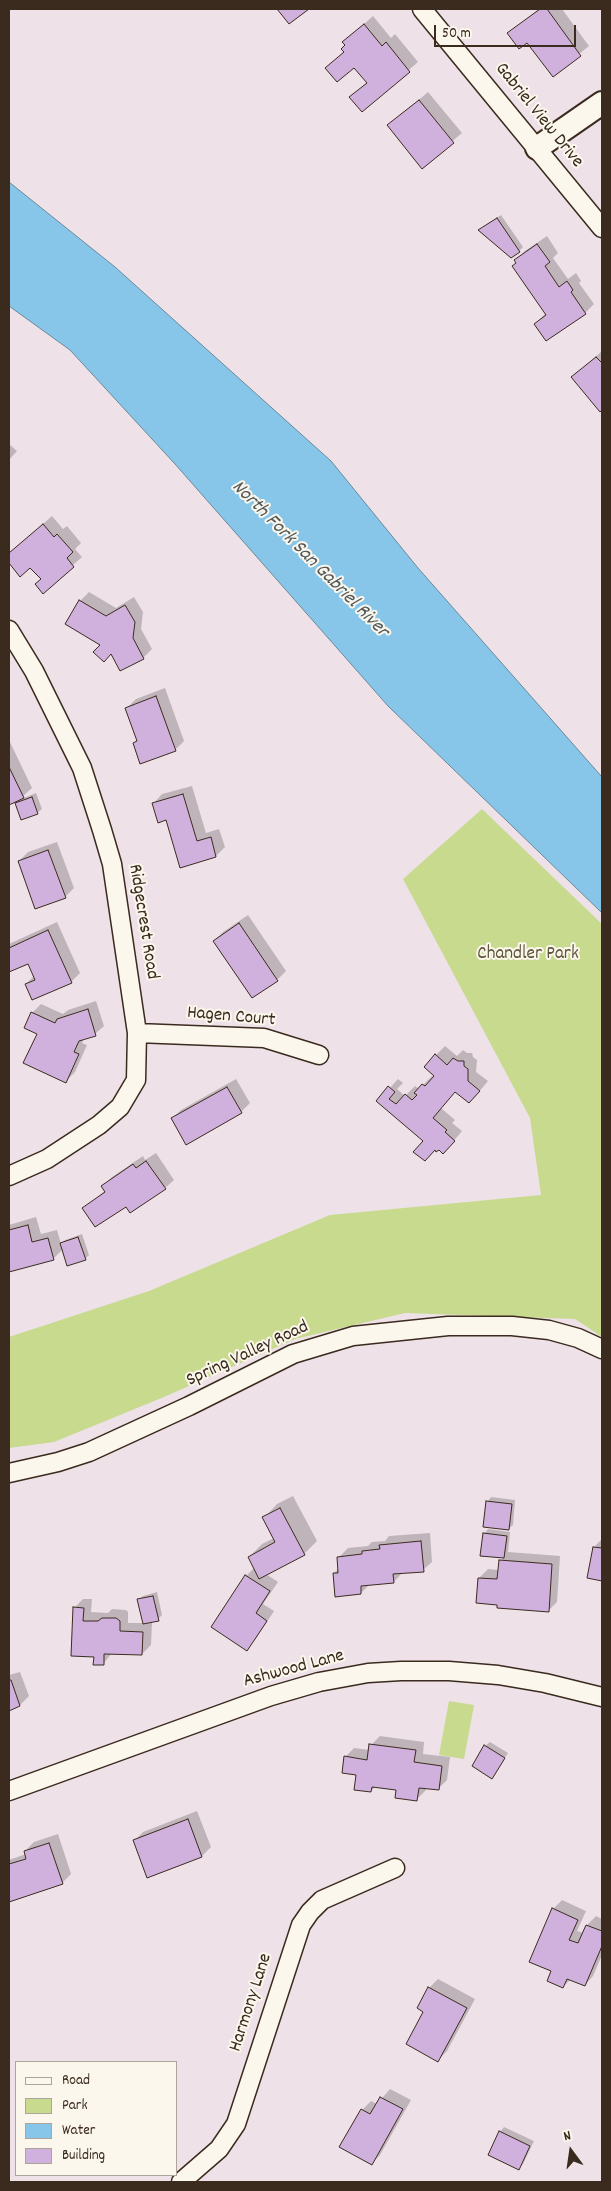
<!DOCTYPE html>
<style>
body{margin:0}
#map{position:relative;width:611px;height:2191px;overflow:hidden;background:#eee2e8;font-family:Dekko,sans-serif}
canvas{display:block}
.frame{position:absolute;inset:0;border:10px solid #3b2a1e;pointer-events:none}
.legend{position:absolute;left:15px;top:2061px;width:162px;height:115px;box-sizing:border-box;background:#fbf7ec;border:1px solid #aea59a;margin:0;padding:6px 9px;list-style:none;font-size:15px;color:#3b2a1e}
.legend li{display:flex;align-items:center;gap:10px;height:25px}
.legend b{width:25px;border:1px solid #aea59a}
.north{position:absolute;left:546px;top:2126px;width:50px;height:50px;-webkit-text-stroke:4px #fbf7ec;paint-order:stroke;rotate:346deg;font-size:14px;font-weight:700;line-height:20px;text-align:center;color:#3b2a1e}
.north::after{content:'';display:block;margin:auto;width:18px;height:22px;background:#3b2a1e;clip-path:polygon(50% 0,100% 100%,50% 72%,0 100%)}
.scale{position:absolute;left:434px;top:25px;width:142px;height:22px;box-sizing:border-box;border:2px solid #3b2a1e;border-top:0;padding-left:6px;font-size:15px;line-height:18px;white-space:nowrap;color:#3b2a1e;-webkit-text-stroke:4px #fbf7ec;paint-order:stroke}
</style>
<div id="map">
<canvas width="611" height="2191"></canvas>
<div class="frame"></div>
<ul class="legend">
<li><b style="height:6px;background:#fbf7ec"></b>Road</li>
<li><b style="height:14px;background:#c7da8e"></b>Park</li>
<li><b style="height:14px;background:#88c6e9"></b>Water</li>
<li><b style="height:14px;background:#d0b1dd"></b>Building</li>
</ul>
<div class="north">N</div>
<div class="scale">50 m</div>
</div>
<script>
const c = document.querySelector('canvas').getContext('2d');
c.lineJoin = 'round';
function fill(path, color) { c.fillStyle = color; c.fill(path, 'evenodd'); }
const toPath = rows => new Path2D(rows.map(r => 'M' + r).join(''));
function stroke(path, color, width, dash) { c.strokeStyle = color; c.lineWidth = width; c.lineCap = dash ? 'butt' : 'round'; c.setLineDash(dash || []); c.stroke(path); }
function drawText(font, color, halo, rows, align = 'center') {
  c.font = font + ' Dekko,sans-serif'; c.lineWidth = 4; c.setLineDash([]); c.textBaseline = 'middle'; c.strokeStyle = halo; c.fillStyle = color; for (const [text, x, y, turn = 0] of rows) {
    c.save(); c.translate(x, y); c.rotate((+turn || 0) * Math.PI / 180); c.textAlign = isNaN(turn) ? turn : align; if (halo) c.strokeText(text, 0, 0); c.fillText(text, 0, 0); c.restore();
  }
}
const green = toPath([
 [482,809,602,924,602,1337,575,1319,405,1313,295,1339,164,1397,54,1442,9,1448,9,1337,149,1291,330,1215,541,1195,530,1118,403,879],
 [449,1701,474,1705,464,1759,439,1755]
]);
const water = toPath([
 [9,182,115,267,331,461,418,568,602,777,602,913,388,706,175,464,70,350,9,306,9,182]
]);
const shadow = toPath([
 [539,9,562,9,589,46,553,75,527,41,508,33],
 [373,16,391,38,395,34,418,62,362,110,351,97,367,82,354,66,326,68,345,51,346,45,344,42],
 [428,92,462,133,422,167,388,126],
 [501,215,523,247,519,251,484,226],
 [547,236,558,253,553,258,568,279,576,273,581,281,579,283,594,304,585,313,546,340,535,324,546,313,516,260,525,251],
 [602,351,602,409,601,410,573,377],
 [9,444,17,451,9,460],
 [52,516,63,529,67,526,81,543,75,549,82,557,43,592,42,579,31,566,20,575,9,561,9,554],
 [89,592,116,608,134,597,143,612,141,629,152,649,143,658,112,653,102,644,80,601],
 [165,688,184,741,175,750,134,743,138,739,127,708,136,699],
 [9,740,32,788,22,797,9,803],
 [192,786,206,833,219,829,225,847,216,856,181,866,167,819,154,803,162,794],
 [36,793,42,809,37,813,16,803,21,799],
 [57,842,74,888,65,897,19,861,28,852],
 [248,915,286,971,277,980,253,996,214,941,223,932],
 [57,922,80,973,71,982,26,984,34,976,28,962,9,971,9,944],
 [96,1001,104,1026,95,1034,84,1038,82,1043,87,1045,75,1072,66,1081,38,1034,32,1013,41,1004,63,1014,68,1010],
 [445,1046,457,1056,463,1050,467,1053,472,1053,473,1057,477,1060,476,1072,488,1081,473,1099,456,1091,441,1108,455,1120,452,1123,462,1131,452,1143,425,1141,378,1101,398,1079,403,1083,397,1089,405,1096,415,1086,419,1089,432,1076,434,1078,436,1055],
 [236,1079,250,1103,241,1112,172,1119,181,1110],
 [156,1153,174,1180,165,1188,84,1208,106,1190,103,1186,112,1177,143,1156,145,1160],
 [36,1217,41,1234,57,1230,61,1244,65,1240,82,1234,89,1255,85,1259,63,1249,53,1259,9,1271,9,1225],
 [293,1496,317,1541,304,1554,266,1574,278,1582,263,1604,274,1611,255,1640,246,1649,212,1627,246,1576,255,1567,249,1557,262,1544,274,1538,264,1518,277,1504],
 [491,1497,515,1500,513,1525,508,1529,487,1502],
 [488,1529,510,1532,508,1552,560,1556,557,1602,548,1611,498,1604,479,1578,488,1569,499,1570,500,1561,504,1557,484,1534],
 [430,1533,432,1562,423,1570,402,1573,394,1582,370,1584,361,1593,334,1573,339,1568,339,1557,348,1548,368,1546,372,1542,385,1541,389,1536],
 [602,1539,602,1579,589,1577,594,1547],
 [157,1592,162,1615,158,1619,146,1623,152,1623,151,1645,142,1654,112,1653,103,1664,95,1655,74,1608,83,1599,92,1599,91,1612,108,1613,112,1609,126,1610,128,1612,128,1623,144,1623,138,1600,143,1596],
 [20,1672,29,1696,20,1705,9,1709,9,1675],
 [380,1736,424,1742,423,1754,450,1757,447,1780,438,1789,426,1787,426,1790,417,1799,397,1789,376,1786,371,1791,345,1757,354,1748,370,1750,371,1745],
 [490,1742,508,1753,492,1777,485,1746],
 [197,1811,211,1847,202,1856,148,1876,134,1841,143,1832],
 [58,1834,71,1874,62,1883,9,1901,9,1860,26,1854,25,1851,34,1842],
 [562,1900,586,1911,577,1931,584,1933,587,1925,596,1916,602,1919,602,1955,593,1976,585,1985,571,1979,563,1987,553,1909],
 [438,1979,475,1999,447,2051,438,2060,425,2011,429,1988],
 [390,2089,411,2100,380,2155,371,2164,362,2110,371,2101,377,2104],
 [504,2127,534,2141,523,2164,519,2168,489,2154,500,2132]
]);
const building = toPath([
 [277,9,309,9,289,24,277,9],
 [540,9,547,9,581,56,553,77,527,43,519,49,507,33,540,9],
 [364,24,382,46,386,42,410,72,362,112,349,97,367,83,354,68,337,82,325,68,344,52,341,49,345,45,342,42,364,24],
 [419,100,454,143,422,169,387,125,419,100],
 [497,218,520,252,511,258,478,230,497,218],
 [537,244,550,262,545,266,559,287,567,281,573,290,571,292,586,314,546,341,534,324,546,315,512,266,516,263,514,260,537,244],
 [596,357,602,363,602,410,600,412,571,377,596,357],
 [43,524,54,537,57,534,73,552,67,558,74,567,43,594,35,584,41,579,30,568,20,577,9,563,9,553,43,524],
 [79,600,106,616,125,605,135,622,133,638,144,659,120,671,111,654,104,662,93,652,100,645,65,624,79,600],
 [156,696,176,751,140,764,133,743,137,741,125,708,156,696],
 [9,767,24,798,9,805,9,767],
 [183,794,197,841,211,837,216,857,180,868,166,820,158,823,152,803,183,794],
 [32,797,38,814,21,820,15,803,32,797],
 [48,850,66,898,35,909,18,861,48,850],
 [239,923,278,981,252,998,213,941,239,923],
 [48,930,72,983,32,1000,25,984,35,980,28,964,9,972,9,948,48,930],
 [88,1009,96,1036,79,1041,74,1052,79,1054,66,1083,23,1063,37,1034,24,1028,31,1012,55,1023,57,1019,88,1009],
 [435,1054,447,1065,453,1058,458,1061,464,1061,464,1066,468,1069,468,1081,480,1091,469,1103,455,1092,433,1118,447,1130,445,1132,455,1141,443,1154,439,1150,436,1152,435,1150,425,1161,413,1152,423,1141,376,1101,388,1086,395,1092,389,1099,396,1104,405,1094,412,1100,417,1095,414,1093,422,1084,425,1086,434,1076,424,1067,435,1054],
 [227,1087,242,1113,186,1145,171,1118,227,1087],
 [146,1161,166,1189,130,1213,126,1207,95,1227,82,1208,105,1192,101,1186,133,1164,136,1168,146,1161],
 [28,1225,32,1242,48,1238,54,1260,9,1272,9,1230,28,1225],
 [78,1237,86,1260,67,1266,60,1243,78,1237],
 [486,1501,512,1504,509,1530,483,1527,486,1501],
 [280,1508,305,1555,259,1579,248,1557,275,1542,262,1517,280,1508],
 [483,1533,507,1536,504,1558,480,1556,483,1533],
 [421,1541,424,1572,393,1574,394,1583,361,1586,361,1594,335,1597,333,1573,338,1573,337,1557,362,1554,362,1551,380,1549,379,1545,421,1541],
 [593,1547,602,1548,602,1581,587,1578,593,1547],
 [499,1560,552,1564,549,1612,497,1608,497,1605,476,1603,478,1578,497,1579,499,1560],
 [245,1575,270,1591,256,1613,267,1621,247,1651,211,1627,245,1575],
 [153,1596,159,1621,143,1624,137,1599,153,1596],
 [73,1607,84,1608,83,1621,98,1621,102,1618,116,1618,120,1621,120,1631,143,1632,142,1655,104,1654,104,1665,93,1665,94,1657,71,1656,73,1607],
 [9,1680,11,1680,20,1706,9,1711,9,1680],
 [369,1744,416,1750,414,1762,442,1766,439,1790,419,1788,417,1801,395,1798,396,1790,372,1787,371,1792,354,1790,356,1775,342,1773,344,1756,367,1760,369,1744],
 [484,1745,505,1758,492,1779,472,1766,484,1745],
 [188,1819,202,1857,147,1878,133,1840,188,1819],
 [49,1843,63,1884,9,1902,9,1864,26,1859,24,1851,49,1843],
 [552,1908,578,1920,569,1940,578,1943,586,1925,602,1931,602,1946,585,1986,567,1979,563,1988,547,1981,551,1971,529,1962,552,1908],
 [428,1987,467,2008,438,2062,406,2044,423,2012,417,2008,428,1987],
 [380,2097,403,2109,372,2165,339,2147,361,2109,370,2114,380,2097],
 [499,2131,530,2146,519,2170,488,2155,499,2131]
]);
const minor = toPath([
 [422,9,602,228],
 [9,630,34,671,82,768,102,830,112,864,137,1033,136,1080,120,1107,99,1125,47,1159,9,1176],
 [137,1033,264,1038,319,1055],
 [9,1473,58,1462,89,1452,189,1406,293,1354,353,1336,448,1326,512,1326,549,1330,578,1338,602,1349],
 [9,1791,271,1696,319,1682,368,1673,401,1671,449,1671,498,1675,545,1683,602,1697],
 [181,2182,219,2149,236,2124,301,1925,310,1912,322,1900,395,1868]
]);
const tertiary = toPath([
 [537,148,602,103]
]);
const streetNames = [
 ["Gabriel View Drive",538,116,51],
 ["Ridgecrest Road",142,922,81],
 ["Hagen Court",231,1018,5],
 ["Spring Valley Road",248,1355,-25],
 ["Ashwood Lane",294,1670,-15],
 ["Harmony Lane",252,2003,-72]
];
const parkNames = [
 ["Chandler Park",528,955]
];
const waterNames = [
 ["North Fork San Gabriel River",309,560,45]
];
fill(green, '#c7da8e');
fill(water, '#88c6e9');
stroke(water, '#698898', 1);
fill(shadow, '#0003');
fill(building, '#d0b1dd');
stroke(building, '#3b2a1e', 1);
stroke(minor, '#3b2a1e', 21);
stroke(tertiary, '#3b2a1e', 26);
stroke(minor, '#fbf7ec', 18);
stroke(tertiary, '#fbf7ec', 22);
drawText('19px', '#3b2a1e', '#fbf7ec', streetNames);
drawText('19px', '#5e563a', '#fbf7ec', parkNames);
drawText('italic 20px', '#52595b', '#fbf7ec', waterNames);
</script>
